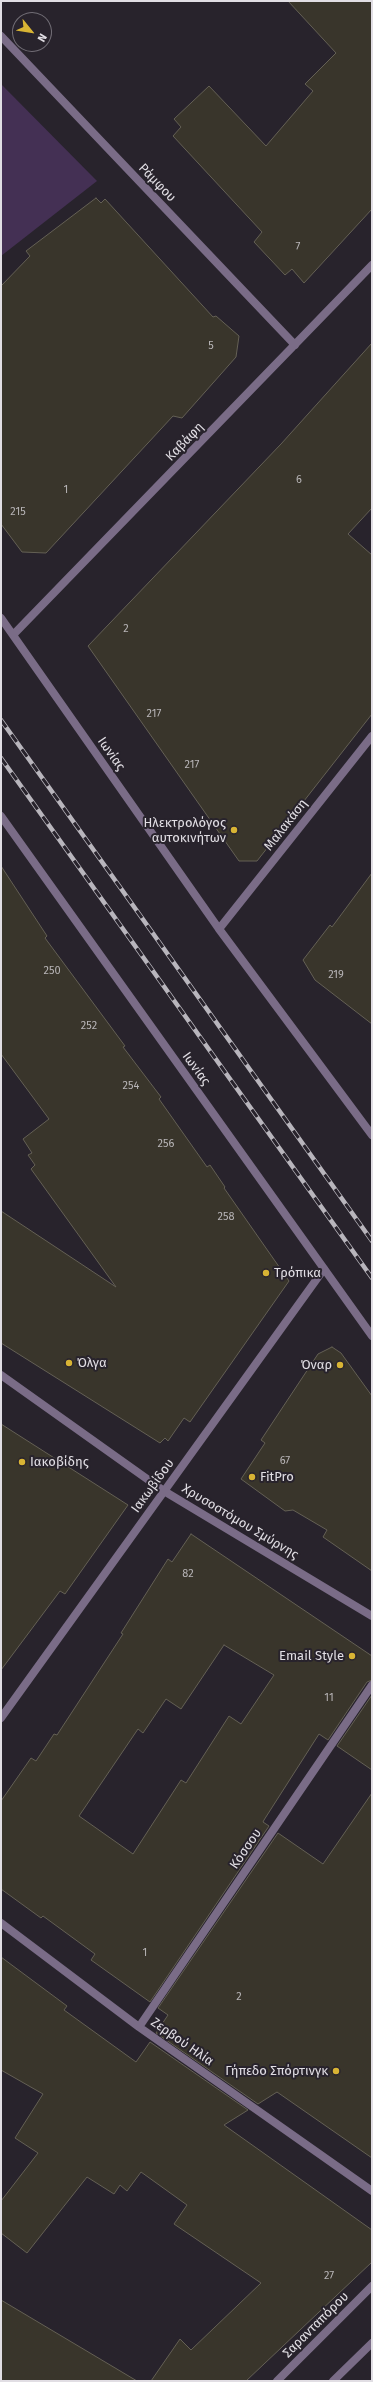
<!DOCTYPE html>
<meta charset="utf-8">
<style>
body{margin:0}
#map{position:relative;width:373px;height:2382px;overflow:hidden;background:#28232c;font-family:"Fira Sans",sans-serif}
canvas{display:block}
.frame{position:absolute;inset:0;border:2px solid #e1dee4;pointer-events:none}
.north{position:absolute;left:12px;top:12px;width:40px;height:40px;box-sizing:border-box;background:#28232c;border:1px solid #726e76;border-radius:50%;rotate:120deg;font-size:11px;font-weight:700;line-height:16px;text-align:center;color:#e1dee4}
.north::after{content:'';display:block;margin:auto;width:14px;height:18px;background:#d8b434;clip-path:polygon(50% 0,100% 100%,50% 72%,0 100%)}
</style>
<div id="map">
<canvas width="373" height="2382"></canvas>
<div class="frame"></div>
<div class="north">N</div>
</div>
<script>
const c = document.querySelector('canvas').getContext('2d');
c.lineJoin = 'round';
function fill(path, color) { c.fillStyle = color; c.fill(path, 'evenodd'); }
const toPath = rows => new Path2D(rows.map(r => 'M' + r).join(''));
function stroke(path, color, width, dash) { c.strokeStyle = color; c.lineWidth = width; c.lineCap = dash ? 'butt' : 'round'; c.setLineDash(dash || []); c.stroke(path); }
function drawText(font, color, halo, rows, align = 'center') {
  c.font = font + ' "Fira Sans",sans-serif'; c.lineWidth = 4; c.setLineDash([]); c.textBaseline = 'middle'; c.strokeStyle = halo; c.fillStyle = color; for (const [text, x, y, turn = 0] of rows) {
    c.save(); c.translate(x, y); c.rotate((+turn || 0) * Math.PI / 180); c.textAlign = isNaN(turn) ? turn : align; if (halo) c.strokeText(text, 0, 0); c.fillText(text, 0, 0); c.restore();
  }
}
const green = toPath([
 [1,84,97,181,1,256]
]);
const building = toPath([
 [288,1,372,1,372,209,304,283,292,269,285,275,254,242,262,232,173,136,181,127,174,119,209,86,266,146,313,91,305,84,336,53,288,1],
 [96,198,101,203,105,199,213,317,216,316,239,336,236,357,182,418,173,416,46,553,22,552,1,524,1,286,30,256,26,251,96,198],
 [372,343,372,508,348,534,372,555,372,714,257,861,239,861,88,646,281,444,372,343],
 [1,866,47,936,45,938,125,1046,123,1047,161,1097,159,1099,207,1167,210,1165,225,1187,224,1188,289,1281,190,1422,184,1418,168,1441,165,1438,160,1443,1,1343,1,1211,116,1287,31,1169,35,1165,28,1155,32,1153,23,1139,49,1119,1,1054,1,866],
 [372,873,372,1024,315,980,303,960,330,925,332,927,372,873],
 [332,1347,341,1353,372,1396,372,1571,323,1537,327,1530,293,1510,285,1511,241,1479,265,1443,261,1440,318,1354,332,1347],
 [1,1424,128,1505,65,1594,60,1591,1,1670,1,1424],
 [191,1534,372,1656,372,1680,367,1682,328,1740,319,1734,264,1820,263,1822,269,1826,150,2002,91,1960,95,1954,43,1916,41,1918,1,1889,1,1801,31,1758,36,1761,54,1734,57,1735,123,1634,121,1633,168,1559,172,1562,191,1534],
 [224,1645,274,1675,241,1724,229,1716,186,1783,181,1780,133,1854,79,1816,138,1729,143,1733,166,1699,181,1709,224,1645],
 [372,1695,372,1770,337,1746,372,1695],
 [372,1793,372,2158,277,2092,258,2104,156,2033,168,2015,158,2008,278,1833,323,1864,372,1793],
 [1,1957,67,2006,64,2010,136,2062,150,2042,248,2110,224,2125,372,2230,372,2262,246,2381,151,2381,180,2339,191,2350,261,2283,174,2224,187,2205,141,2172,127,2191,120,2185,114,2194,87,2177,27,2253,1,2233,1,2201,38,2153,15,2138,43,2094,1,2070,1,1957],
 [1,2300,137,2381,1,2381,1,2300]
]);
const minor = toPath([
 [1,36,295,345],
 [1,618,219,929,372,1135],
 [13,635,372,265],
 [219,929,372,736],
 [1,1375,164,1491,372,1616],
 [1,1718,324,1269],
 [1,1923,139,2027,372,2191],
 [139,2027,372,1685],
 [277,2381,372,2286]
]);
const tertiary = toPath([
 [1,816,372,1336],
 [333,2381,372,2343]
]);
const rail = toPath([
 [1,720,372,1241],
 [1,758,372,1278]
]);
const markers = [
 [234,830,4,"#d8b434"],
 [266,1273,4,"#d8b434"],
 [69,1363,4,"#d8b434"],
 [340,1365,4,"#d8b434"],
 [22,1462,4,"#d8b434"],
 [252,1477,4,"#d8b434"],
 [352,1656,4,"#d8b434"],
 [336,2071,4,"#d8b434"]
];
const numberNames = [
 ["7",298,247],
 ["5",211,346],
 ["6",299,480],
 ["1",66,490],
 ["215",18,512],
 ["2",126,629],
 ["217",154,714],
 ["217",192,765],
 ["250",52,971],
 ["219",336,975],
 ["252",89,1026],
 ["254",131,1086],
 ["256",166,1144],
 ["258",226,1217],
 ["67",285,1461],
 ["82",188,1574],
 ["11",329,1698],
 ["1",145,1953],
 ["2",239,1997],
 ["27",329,2276]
];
const streetNames = [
 ["Ράμφου",157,183,46],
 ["Καβάφη",185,442,-46],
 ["Ιωνίας",111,754,55],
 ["Μαλακάση",286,825,-52],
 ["Ιωνίας",196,1069,54],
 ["Ιακωβίδου",153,1486,-54],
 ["Χρυσοστόμου Σμύρνης",240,1522,31],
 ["Κόσσου",246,1849,-56],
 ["Ζερβού Ηλία",182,2042,35],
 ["Σαρανταπόρου",316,2325,-45]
];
const poiNames = [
 ["Ηλεκτρολόγος",226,823],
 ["αυτοκινήτων",226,838],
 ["Τρόπικα",274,1273,"left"],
 ["Όλγα",77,1363,"left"],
 ["Όναρ",332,1365],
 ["Ιακοβίδης",30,1462,"left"],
 ["FitPro",260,1477,"left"],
 ["Email Style",344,1656],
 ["Γήπεδο Σπόρτινγκ",328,2071]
];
fill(green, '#443054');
fill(building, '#39352b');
stroke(building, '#646055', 1);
stroke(minor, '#7a6c87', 8);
stroke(tertiary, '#7a6c87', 8);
stroke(rail, '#b8b5bc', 4.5);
stroke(rail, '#28232c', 3, [9]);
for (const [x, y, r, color] of markers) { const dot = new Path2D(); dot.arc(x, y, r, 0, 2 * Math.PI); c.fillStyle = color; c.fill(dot); stroke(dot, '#28232c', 1.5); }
drawText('11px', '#b7b4b6', null, numberNames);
drawText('13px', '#e1dee4', '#28232c', streetNames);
drawText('13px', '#e1dee4', '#28232c', poiNames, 'right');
</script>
